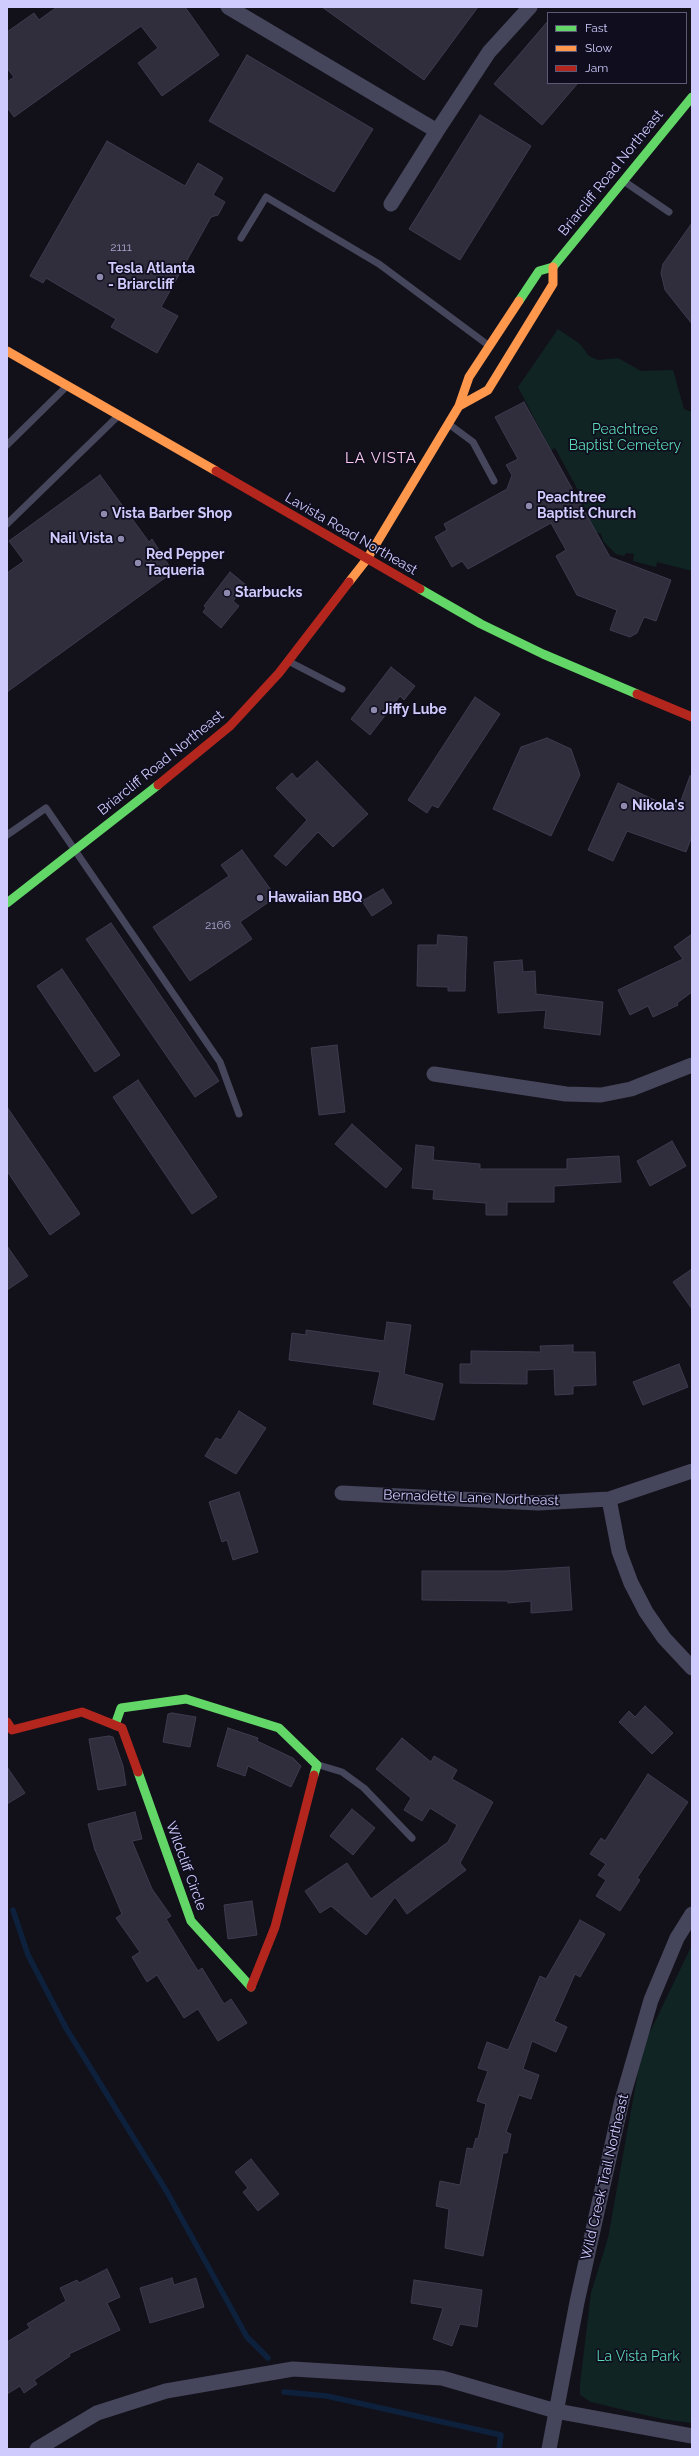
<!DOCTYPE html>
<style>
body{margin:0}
#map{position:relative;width:699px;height:2456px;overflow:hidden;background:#12111a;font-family:Raleway,sans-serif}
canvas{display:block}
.frame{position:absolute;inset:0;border:8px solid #cfcbfd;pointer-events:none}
.legend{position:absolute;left:547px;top:12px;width:140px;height:72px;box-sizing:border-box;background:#0f0d1e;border:1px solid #5c5977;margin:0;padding:5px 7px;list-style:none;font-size:12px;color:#cfcbfd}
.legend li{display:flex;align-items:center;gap:8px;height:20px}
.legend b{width:20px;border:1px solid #5c5977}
</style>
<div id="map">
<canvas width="699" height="2456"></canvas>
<div class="frame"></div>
<ul class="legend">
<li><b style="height:5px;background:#63d668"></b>Fast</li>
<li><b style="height:5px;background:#ff974d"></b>Slow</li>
<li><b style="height:5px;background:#b3261e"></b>Jam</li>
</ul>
</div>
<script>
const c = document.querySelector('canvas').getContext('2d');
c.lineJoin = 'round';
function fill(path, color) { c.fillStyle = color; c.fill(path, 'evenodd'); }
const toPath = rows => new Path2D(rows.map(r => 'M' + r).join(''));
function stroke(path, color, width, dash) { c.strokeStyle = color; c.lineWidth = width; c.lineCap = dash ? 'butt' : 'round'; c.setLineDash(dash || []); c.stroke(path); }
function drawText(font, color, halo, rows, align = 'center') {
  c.font = font + ' Raleway,sans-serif'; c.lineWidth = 3.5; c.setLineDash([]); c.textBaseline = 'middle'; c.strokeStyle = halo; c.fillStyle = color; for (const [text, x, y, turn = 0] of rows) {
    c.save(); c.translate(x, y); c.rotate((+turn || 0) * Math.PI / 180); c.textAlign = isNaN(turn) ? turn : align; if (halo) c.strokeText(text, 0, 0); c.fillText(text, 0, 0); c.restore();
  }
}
const green = toPath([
 [558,329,580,344,589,356,598,360,618,358,641,371,673,370,684,409,692,412,692,571,657,562,656,567,633,561,634,554,626,553,624,556,616,554,603,541,601,534,596,532,586,513,590,509,585,508,579,498,579,492,555,448,551,450,518,387],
 [692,1945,692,2423,662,2419,591,2402,580,2395,580,2384,591,2293,608,2238,638,2072,647,2038]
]);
const stream = toPath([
 [13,1910,28,1955,66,2028,167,2192,247,2337,268,2358],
 [284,2392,327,2396,501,2435,499,2449]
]);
const building = toPath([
 [57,7,185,7,219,55,162,96,138,63,158,48,141,26,14,117,7,107,7,82,14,77,7,68,7,32,34,13,39,20,57,7],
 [322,7,478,7,424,80,322,7],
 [548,21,548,83,578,83,542,125,494,84,548,21],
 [247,55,373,129,334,192,209,121,247,55],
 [480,115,531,146,460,260,409,229,480,115],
 [107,141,185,186,198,163,223,178,213,195,225,202,218,215,211,217,161,307,178,316,157,353,111,327,116,319,46,278,43,283,30,276,107,141],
 [692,223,692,324,665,290,661,273,663,264,692,223],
 [524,402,610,557,671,580,656,621,644,617,637,633,630,637,610,630,617,610,577,595,556,556,566,550,551,523,468,569,462,561,452,567,435,537,447,530,444,524,507,489,512,475,506,465,518,459,495,417,524,402],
 [100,475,149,542,152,539,173,572,7,692,7,573,24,561,9,541,100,475],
 [230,572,246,585,233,601,239,606,221,628,203,612,206,608,204,606,230,572],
 [391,667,415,686,404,700,400,696,370,735,351,719,391,667],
 [475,697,500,714,438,808,432,805,427,813,408,800,475,697],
 [547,738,571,749,580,775,551,836,493,809,521,747,547,738],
 [317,761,368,814,333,847,318,832,286,866,274,856,307,820,276,788,292,773,297,779,317,761],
 [690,776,692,776,692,836,686,852,627,831,613,861,588,850,618,783,661,803,662,800,679,806,690,776],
 [242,850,276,897,240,922,252,939,190,981,153,927,229,876,221,865,242,850],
 [383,889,392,903,372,916,362,901,383,889],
 [111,923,219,1081,195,1097,86,939,111,923],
 [692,934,692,992,677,1003,678,1005,653,1017,648,1006,630,1015,618,990,683,959,674,947,692,934],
 [438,935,467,937,465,991,448,991,448,987,417,986,418,945,437,945,438,935],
 [522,960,523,972,535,971,536,994,603,1002,600,1035,544,1028,546,1010,498,1013,494,962,522,960],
 [62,969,120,1055,95,1072,37,986,62,969],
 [337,1045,345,1112,319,1115,311,1048,337,1045],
 [138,1080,217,1197,192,1214,113,1097,138,1080],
 [7,1107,80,1214,50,1235,7,1171,7,1107],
 [352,1124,402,1169,386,1188,335,1144,352,1124],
 [672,1141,686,1166,650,1186,637,1161,672,1141],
 [416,1145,434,1147,433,1160,480,1164,480,1169,567,1169,567,1159,619,1156,621,1182,554,1186,554,1202,507,1202,507,1215,486,1215,486,1203,433,1199,434,1190,412,1188,416,1145],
 [7,1246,28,1276,7,1290,7,1246],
 [692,1269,692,1309,673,1282,692,1269],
 [387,1322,411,1325,404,1374,443,1384,434,1420,373,1404,380,1372,289,1360,292,1333,306,1335,306,1330,384,1341,387,1322],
 [573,1345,573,1352,595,1352,596,1385,573,1386,573,1394,555,1395,554,1369,527,1370,527,1384,460,1383,460,1364,471,1364,471,1351,541,1352,540,1346,573,1345],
 [679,1364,688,1387,643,1405,633,1382,679,1364],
 [239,1411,266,1428,236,1474,205,1456,216,1438,221,1440,239,1411],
 [239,1492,258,1552,233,1560,227,1540,222,1542,209,1502,239,1492],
 [569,1567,572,1610,531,1613,531,1601,508,1603,508,1601,422,1600,422,1571,505,1571,569,1567],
 [645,1706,673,1733,652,1754,619,1722,629,1711,635,1717,645,1706],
 [172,1713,196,1717,190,1747,163,1742,168,1714,172,1713],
 [228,1728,258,1738,257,1741,293,1758,301,1766,291,1787,248,1766,245,1776,217,1766,228,1728],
 [109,1736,113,1737,123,1766,126,1785,98,1790,89,1739,109,1736],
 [402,1738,431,1762,434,1756,457,1770,452,1779,493,1802,460,1863,466,1870,407,1914,395,1897,366,1935,331,1906,320,1913,305,1891,347,1863,371,1899,448,1842,457,1825,430,1808,422,1821,404,1810,411,1798,376,1769,402,1738],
 [7,1767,25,1793,7,1804,7,1767],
 [648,1774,688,1802,637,1878,640,1880,620,1911,596,1896,606,1880,598,1875,606,1864,590,1854,601,1838,605,1841,648,1774],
 [352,1809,375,1828,353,1855,330,1836,352,1809],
 [135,1812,142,1839,132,1841,152,1889,171,1916,166,1919,198,1971,202,1968,224,2004,231,1999,247,2023,218,2041,198,2009,184,2018,157,1975,147,1982,132,1957,140,1952,116,1918,122,1914,95,1850,88,1824,135,1812],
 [252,1901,257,1935,228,1939,224,1905,252,1901],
 [580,1920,605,1934,580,1977,575,1974,554,2021,567,2027,556,2052,532,2041,523,2069,539,2075,531,2099,519,2095,506,2132,511,2134,507,2153,503,2153,483,2256,445,2248,449,2209,436,2206,440,2181,460,2185,467,2148,473,2149,476,2138,478,2139,486,2104,477,2101,488,2071,478,2068,487,2042,508,2050,540,1976,546,1979,580,1920],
 [251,2159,279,2194,258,2211,243,2192,248,2188,235,2172,251,2159],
 [107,2269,120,2297,107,2303,120,2330,69,2354,70,2356,34,2380,37,2384,24,2393,20,2386,7,2394,7,2342,30,2328,27,2324,66,2301,60,2288,77,2280,79,2283,107,2269],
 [172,2278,174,2285,196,2278,204,2307,150,2323,140,2288,172,2278],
 [414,2280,482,2290,477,2327,460,2324,452,2346,433,2339,443,2308,411,2303,414,2280]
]);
const lane = toPath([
 [625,182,669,212],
 [241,238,266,197,379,264,488,345],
 [450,425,473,442,494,481],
 [7,445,66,387],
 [7,524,117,417],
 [290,662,342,689],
 [7,835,46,808,220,1062,239,1114],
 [319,1765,342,1772,364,1788,412,1838]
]);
const street = toPath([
 [228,7,437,131,489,52,530,7],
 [391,204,437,131],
 [434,1074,566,1094,601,1095,631,1089,692,1065],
 [342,1493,538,1503,609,1499,692,1471],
 [609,1499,619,1551,631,1583,646,1612,664,1638,692,1668],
 [37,2449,97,2413,166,2391,293,2369,442,2378,556,2411,692,2436],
 [549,2449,577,2302,622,2100,651,2000,677,1938,692,1914]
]);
const fast = toPath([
 [519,301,539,271,553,267,692,97],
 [420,589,481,624,543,654,637,694],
 [7,903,158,785],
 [115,1725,121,1708,186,1699,279,1728,317,1765,314,1775],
 [138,1772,191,1921,251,1987]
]);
const slow = toPath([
 [7,351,216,471],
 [459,406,488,390,553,284,553,267],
 [349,582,367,559,459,406,469,377,519,301]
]);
const jam = toPath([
 [216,471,420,589],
 [637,694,692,717],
 [158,785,230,726,279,673,349,582],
 [7,1722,12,1730,82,1712,122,1728,138,1772],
 [251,1987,275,1927,314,1775]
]);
const markers = [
 [100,277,4,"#8d8aae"],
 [529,506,4,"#8d8aae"],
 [104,514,4,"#8d8aae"],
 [121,539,4,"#8d8aae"],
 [138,563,4,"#8d8aae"],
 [227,593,4,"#8d8aae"],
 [374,710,4,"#8d8aae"],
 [624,806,4,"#8d8aae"],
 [260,898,4,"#8d8aae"]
];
const numberNames = [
 ["2111",121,247],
 ["2166",218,925]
];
const streetNames = [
 ["Briarcliff Road Northeast",611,173,-51],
 ["Lavista Road Northeast",351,534,30],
 ["Briarcliff Road Northeast",161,763,-39],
 ["Bernadette Lane Northeast",471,1498,2],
 ["Wildcliff Circle",186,1866,70],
 ["Wild Creek Trail Northeast",605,2177,-77]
];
const poiNames = [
 ["Tesla Atlanta",108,269],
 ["- Briarcliff",108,285],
 ["Peachtree",537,498],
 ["Baptist Church",537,514],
 ["Vista Barber Shop",112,514],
 ["Nail Vista",113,539,"right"],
 ["Red Pepper",146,555],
 ["Taqueria",146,571],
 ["Starbucks",235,593],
 ["Jiffy Lube",382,710],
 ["Nikola's",632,806],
 ["Hawaiian BBQ",268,898]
];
const parkNames = [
 ["Peachtree",625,430],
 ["Baptist Cemetery",625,446],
 ["La Vista Park",638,2357]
];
const neighbourhoodNames = [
 ["LA VISTA",381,458]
];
fill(green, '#102424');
stroke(stream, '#0d213d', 5.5);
fill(building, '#302e3c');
stroke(building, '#3d3b4e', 1);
stroke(lane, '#45465b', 7);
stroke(street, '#45465b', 15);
stroke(fast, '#63d668', 9);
stroke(slow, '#ff974d', 9);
stroke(jam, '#b3261e', 9);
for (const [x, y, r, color] of markers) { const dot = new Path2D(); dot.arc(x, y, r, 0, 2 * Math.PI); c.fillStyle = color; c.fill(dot); stroke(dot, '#0f0d1e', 1.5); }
drawText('12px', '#a7a4cd', null, numberNames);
drawText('14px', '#cfcbfd', '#0f0d1e', streetNames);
drawText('bold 14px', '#cfcbfd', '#0f0d1e', poiNames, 'left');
drawText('14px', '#5bd9b4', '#0f0d1e', parkNames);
c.letterSpacing = '1px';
drawText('15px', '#fdcdee', '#0f0d1e', neighbourhoodNames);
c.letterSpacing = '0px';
</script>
